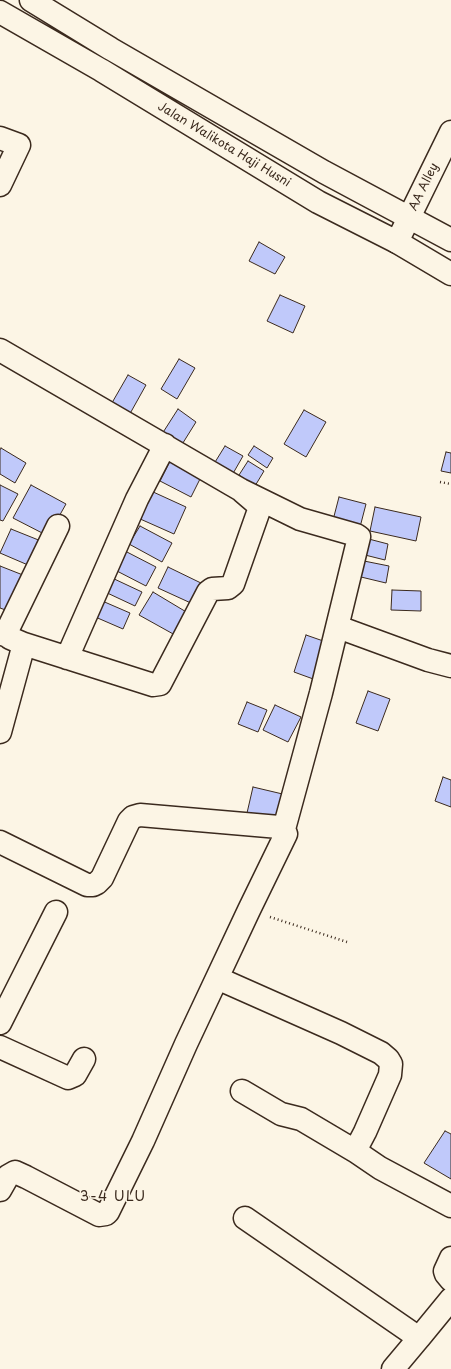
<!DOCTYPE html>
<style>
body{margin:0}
canvas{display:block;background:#fcf5e5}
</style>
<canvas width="451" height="1369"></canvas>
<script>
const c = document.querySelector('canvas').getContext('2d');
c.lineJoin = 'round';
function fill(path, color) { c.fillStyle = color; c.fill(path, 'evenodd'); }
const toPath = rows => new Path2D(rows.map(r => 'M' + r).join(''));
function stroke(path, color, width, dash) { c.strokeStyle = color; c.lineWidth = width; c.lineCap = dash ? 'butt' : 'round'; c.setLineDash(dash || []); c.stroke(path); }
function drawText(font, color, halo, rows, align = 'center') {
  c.font = font + ' "Playpen Sans",sans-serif'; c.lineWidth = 3; c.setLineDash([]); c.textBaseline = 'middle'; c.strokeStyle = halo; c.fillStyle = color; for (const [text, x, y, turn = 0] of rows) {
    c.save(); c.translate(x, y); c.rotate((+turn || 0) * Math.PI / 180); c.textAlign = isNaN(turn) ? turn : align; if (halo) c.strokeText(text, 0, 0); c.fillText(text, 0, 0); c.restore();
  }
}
const building = toPath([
 [259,242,285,257,275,274,249,261,259,242],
 [280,295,305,306,293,333,267,321,280,295],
 [179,359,195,368,177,399,161,389,179,359],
 [128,375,146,385,127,419,109,408,128,375],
 [178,409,196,422,181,446,162,434,178,409],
 [304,410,326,422,306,457,284,444,304,410],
 [225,446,243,456,231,477,212,467,225,446],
 [254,446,273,458,267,468,248,455,254,446],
 [1,448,26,463,15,483,0,474,0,450,1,448],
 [446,452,451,453,451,473,441,471,446,452],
 [172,457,203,473,191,497,160,481,172,457],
 [248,461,264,471,255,486,239,475,248,461],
 [0,485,18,494,3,521,0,520,0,485],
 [31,485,66,504,48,536,13,518,31,485],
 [151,491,186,507,174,534,138,518,151,491],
 [339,497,366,504,359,531,332,524,339,497],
 [375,507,421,517,416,541,370,531,375,507],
 [140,526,172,543,162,562,129,544,140,526],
 [11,529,46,543,35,568,0,553,11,529],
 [361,537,388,544,385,560,357,553,361,537],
 [125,551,156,567,146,586,115,570,125,551],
 [364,561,389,566,386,583,361,577,364,561],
 [0,566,28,577,14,613,0,608,0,566],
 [168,567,203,584,193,604,158,588,168,567],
 [110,577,142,592,135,606,103,591,110,577],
 [392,590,421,591,421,611,391,610,392,590],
 [153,592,188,613,175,635,139,615,153,592],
 [100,600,130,613,123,629,93,616,100,600],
 [306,635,329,643,316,680,294,672,306,635],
 [368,691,390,699,378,731,356,723,368,691],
 [247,702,267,710,258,732,238,724,247,702],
 [275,705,301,717,288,742,263,730,275,705],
 [443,777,451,780,451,807,435,801,443,777],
 [253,787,291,796,285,821,247,813,253,787],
 [445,1131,451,1134,451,1179,424,1163,445,1131]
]);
const path = toPath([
 [440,482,451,484],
 [270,917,347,942]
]);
const street = toPath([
 [0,138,19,145,0,185],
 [397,242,451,132],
 [0,350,241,490,300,519,356,535,359,537,321,693,284,829],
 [338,627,428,660,451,666],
 [5,635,58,526],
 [24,644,153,685,160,684,208,592,212,589,228,588,233,584,259,510,257,504,243,492],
 [67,658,137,499,165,445],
 [0,732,24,644,10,638],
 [0,842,87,885,93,885,97,883,102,878,129,821,133,817,140,815,279,827,284,829,286,834,249,910,186,1044,143,1141,108,1212,106,1214,99,1215,26,1177,15,1172,8,1176,0,1190],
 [217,978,341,1033,381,1053,388,1059,391,1064,390,1075,365,1132,355,1151,380,1168,451,1206],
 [0,1023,56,912],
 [0,1047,68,1078,75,1075,84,1059],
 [242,1091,281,1114,301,1119,355,1151],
 [245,1218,419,1338,393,1369],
 [451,1258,445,1271,446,1274,451,1280],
 [419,1338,451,1299]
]);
const secondary = toPath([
 [31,0,111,49,324,172,451,240],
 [0,12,101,70,318,202,397,242,451,274]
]);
const streetNames = [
 ["Jalan Walikota Haji Husni",224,145,31],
 ["AA Alley",424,187,-64]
];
const quarterNames = [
 ["3-4 ULU",113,1197]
];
fill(building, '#c0c9fa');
stroke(building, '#3b2a1e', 1);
stroke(street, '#3b2a1e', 25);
stroke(secondary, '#3b2a1e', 25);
stroke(path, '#3b2a1e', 2.5, [1, 3]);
stroke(street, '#fcf5e5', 22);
stroke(secondary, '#fcf5e5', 22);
drawText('12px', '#3b2a1e', '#fcf5e5', streetNames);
c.letterSpacing = '1px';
drawText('14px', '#3b2a1e', '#fcf5e5', quarterNames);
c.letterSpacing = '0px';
</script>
